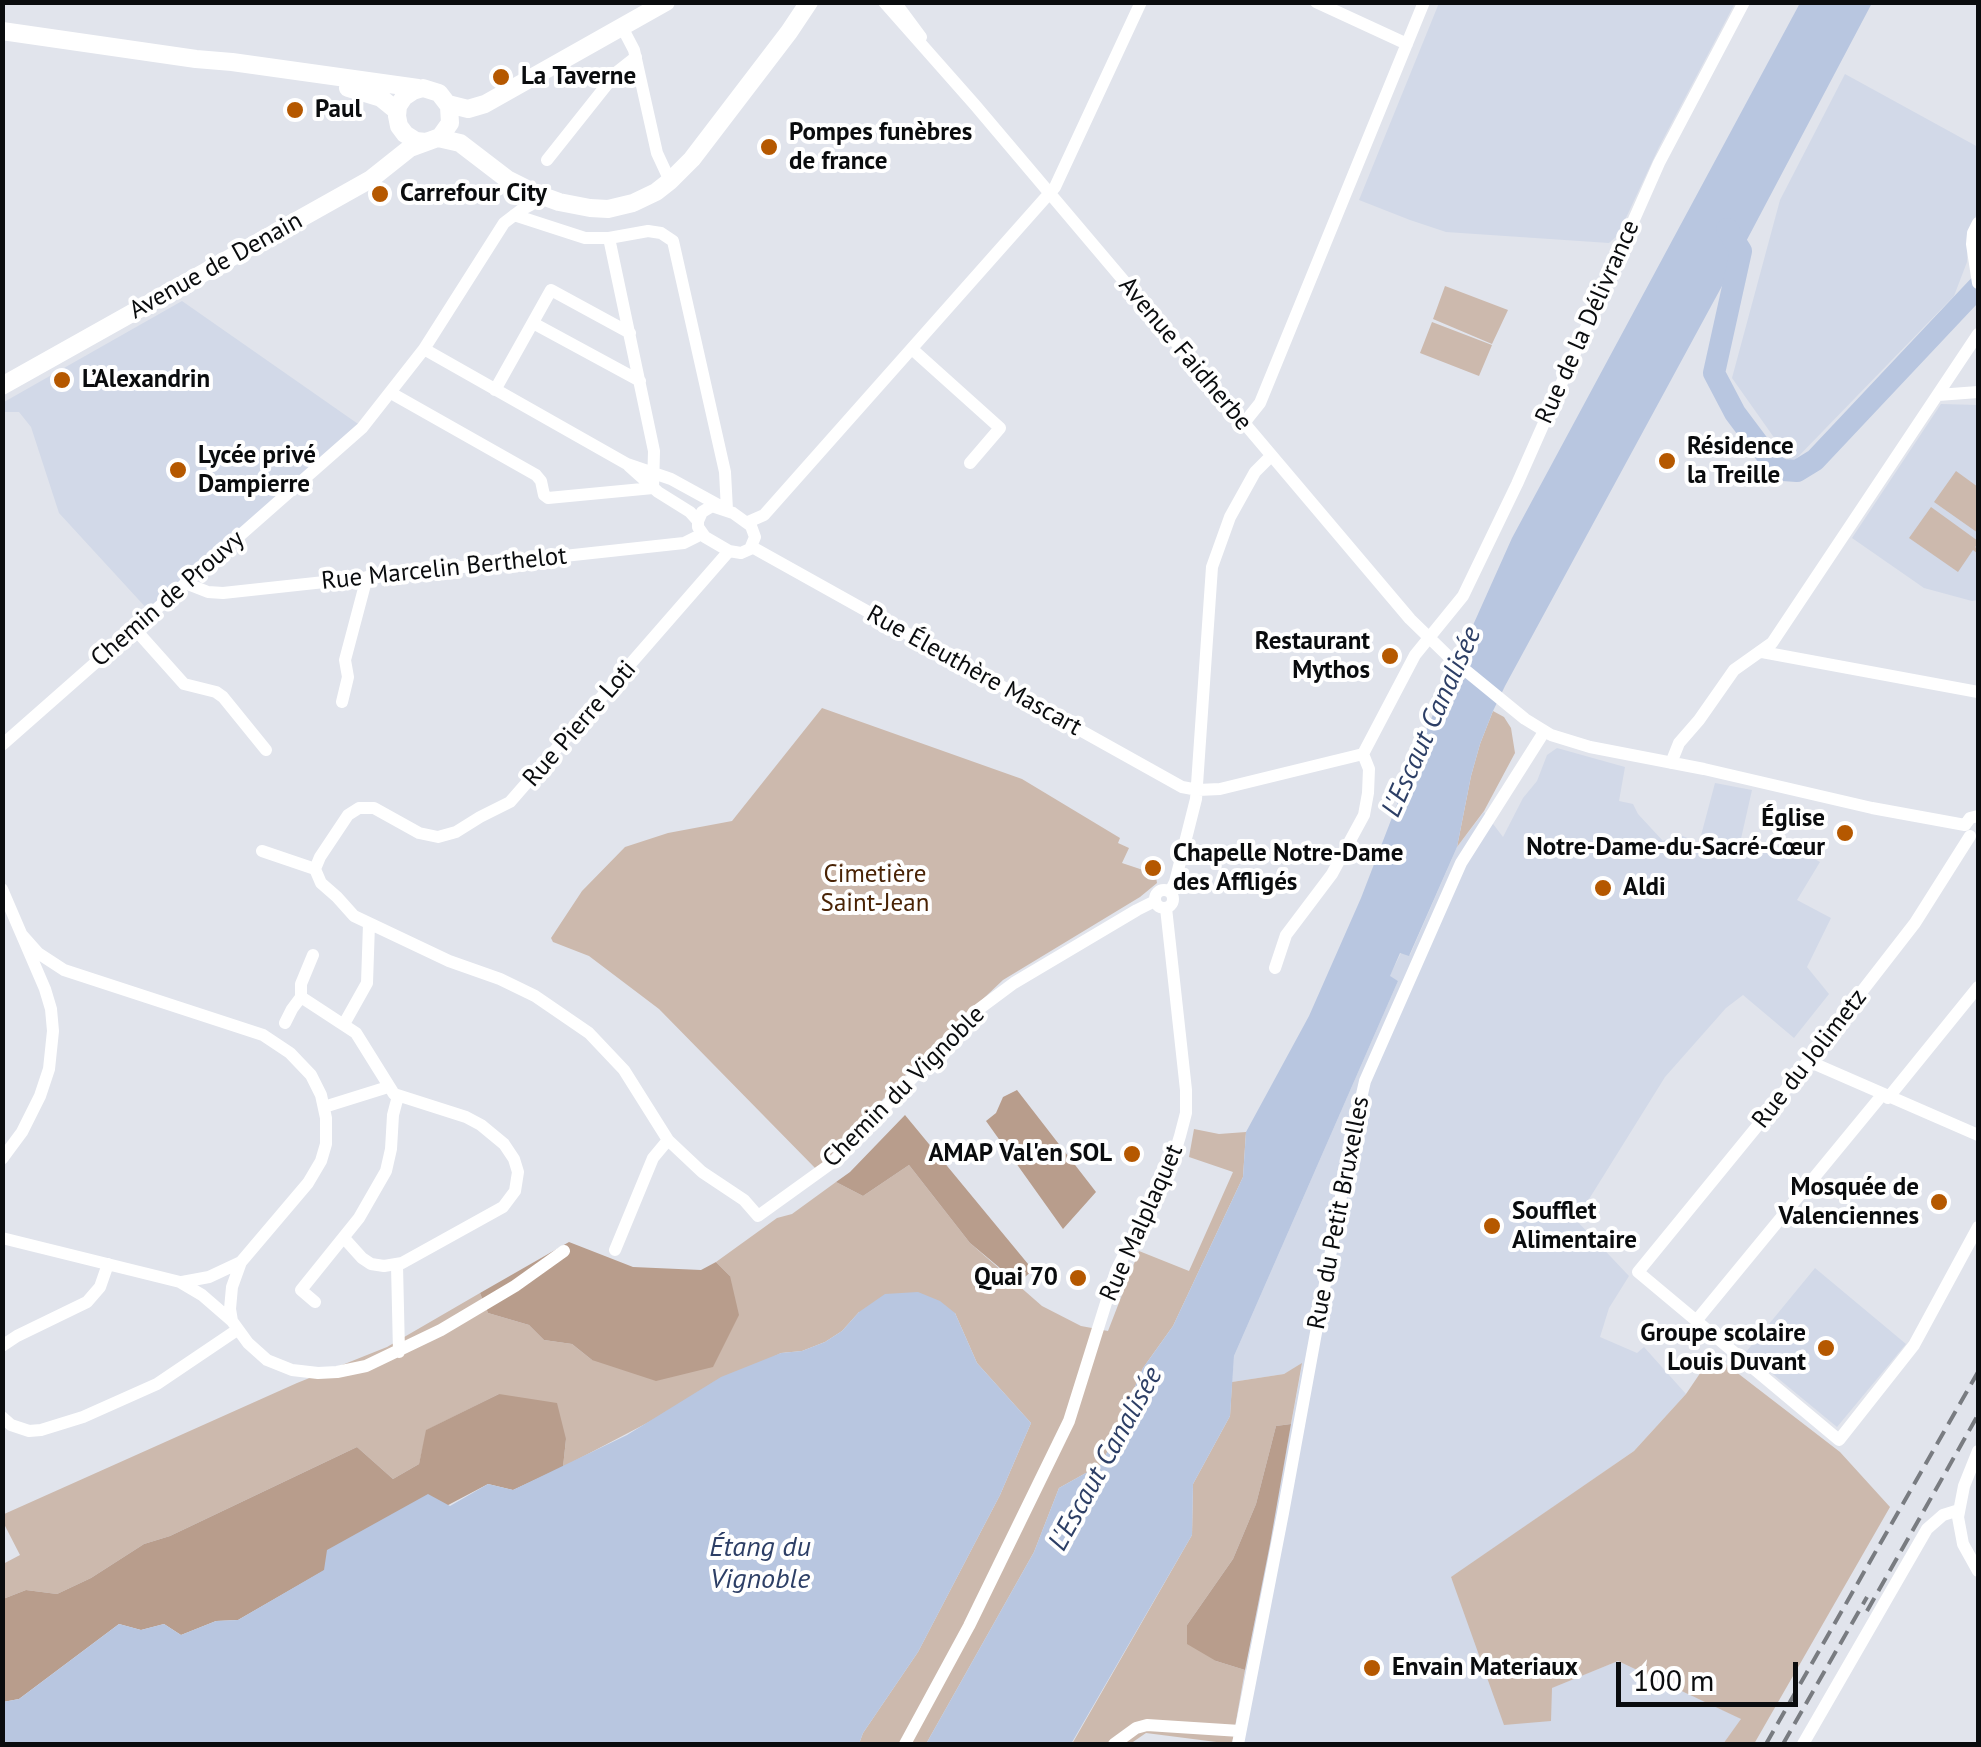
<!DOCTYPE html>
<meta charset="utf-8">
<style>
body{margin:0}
#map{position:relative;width:1981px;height:1747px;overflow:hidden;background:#e1e4ec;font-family:"PT Sans",sans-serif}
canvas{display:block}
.frame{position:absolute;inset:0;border:5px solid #0a0c0e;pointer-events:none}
.scale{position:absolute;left:1616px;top:1662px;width:182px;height:45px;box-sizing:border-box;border:5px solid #0a0c0e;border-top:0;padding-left:12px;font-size:30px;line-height:35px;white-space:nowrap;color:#0a0c0e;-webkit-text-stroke:8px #fff;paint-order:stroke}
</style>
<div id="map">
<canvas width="1981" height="1747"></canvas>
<div class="frame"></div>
<div class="scale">100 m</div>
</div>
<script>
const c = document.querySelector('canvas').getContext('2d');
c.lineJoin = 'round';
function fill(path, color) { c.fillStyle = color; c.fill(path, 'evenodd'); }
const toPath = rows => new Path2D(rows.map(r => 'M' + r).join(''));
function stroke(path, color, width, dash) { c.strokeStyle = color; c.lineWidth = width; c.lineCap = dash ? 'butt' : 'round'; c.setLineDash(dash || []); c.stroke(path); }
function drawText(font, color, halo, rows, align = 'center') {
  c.font = font + ' "PT Sans",sans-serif'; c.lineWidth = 8; c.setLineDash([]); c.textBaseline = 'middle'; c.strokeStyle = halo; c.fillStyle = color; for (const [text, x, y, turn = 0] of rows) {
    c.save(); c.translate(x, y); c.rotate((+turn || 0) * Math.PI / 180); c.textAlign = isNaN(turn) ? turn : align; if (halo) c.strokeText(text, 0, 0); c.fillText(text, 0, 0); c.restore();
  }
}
const built = toPath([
 [1439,3,1439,2,1735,3,1659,147,1618,235,1609,243,1446,232,1410,220,1359,200],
 [1845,74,1978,147,1978,211,1968,232,1967,262,1954,296,1792,463,1732,378,1780,200],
 [182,301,361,426,149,611,59,513,31,427,19,412,5,412,4,402],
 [1941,404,1978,405,1978,600,1972,601,1924,588,1852,538],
 [1557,748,1625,767,1619,801,1633,804,1638,814,1663,841,1678,834,1699,843,1715,783,1752,790,1740,843,1813,858,1820,862,1797,900,1831,918,1807,967,1829,994,1794,1038,1743,995,1726,1008,1665,1077,1576,1220,1629,1276,1609,1308,1600,1337,1637,1353,1644,1347,1686,1394,1634,1451,1451,1578,1551,1688,1618,1661,1742,1719,1723,1744,1232,1744,1302,1365,1284,1374,1232,1382,1234,1356,1398,981,1389,977,1401,953,1410,955,1457,847,1484,812,1503,837,1523,798,1537,781,1547,755],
 [1815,1268,1906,1344,1837,1427,1746,1352]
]);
const green = toPath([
 [1445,286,1508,310,1492,344,1433,319],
 [1432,322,1492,345,1479,376,1420,353],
 [1956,471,1978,487,1978,533,1934,502],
 [1931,507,1978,541,1975,548,1978,545,1978,554,1973,550,1958,572,1909,538],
 [822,708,1022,779,1120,838,1118,843,1129,848,1122,863,1143,870,1156,877,1157,883,1140,897,1003,980,928,1051,817,1170,659,1009,589,956,553,942,551,938,582,891,625,847,668,833,732,821],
 [1493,711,1504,717,1511,728,1515,753,1484,811,1457,847,1471,776,1480,744],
 [1194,1129,1219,1134,1246,1132,1243,1177,1173,1326,1143,1368,1102,1464,1059,1488,1034,1552,926,1744,859,1744,863,1733,918,1652,1000,1495,1031,1423,977,1363,955,1313,859,1312,842,1331,825,1342,802,1351,781,1353,563,1467,566,1439,499,1394,427,1430,419,1464,393,1479,357,1447,170,1536,144,1544,91,1578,57,1594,26,1590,3,1599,3,1564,20,1555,3,1522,2,1515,297,1383,387,1347,480,1293,488,1313,529,1325,544,1340,572,1344,592,1360,730,1276,716,1262,777,1218,792,1214,836,1182,863,1196,909,1165,970,1243,1042,1306,1081,1326,1108,1331,1139,1251,1189,1271,1233,1172,1189,1157],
 [1718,1358,1840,1452,1890,1507,1754,1744,1723,1744,1741,1719,1618,1661,1552,1688,1551,1721,1504,1725,1451,1577,1634,1451,1686,1394,1709,1360,1713,1365],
 [1302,1363,1291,1424,1276,1426,1256,1504,1233,1559,1187,1625,1216,1661,1245,1670,1232,1744,1146,1733,1130,1744,1072,1744,1192,1535,1193,1484,1230,1416,1232,1382,1284,1374]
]);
const forest = toPath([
 [1017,1090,1096,1192,1063,1229,986,1121,996,1113,1003,1097],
 [905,1115,1033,1270,1018,1283,970,1243,909,1165,863,1196,836,1182,850,1172],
 [569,1242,633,1267,701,1270,716,1262,730,1276,739,1315,713,1367,656,1381,592,1360,572,1344,544,1340,529,1325,488,1313,480,1293],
 [499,1394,557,1403,566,1439,563,1467,513,1490,488,1484,325,1570,238,1620,216,1621,181,1635,164,1624,141,1630,119,1624,19,1699,3,1702,3,1599,26,1590,57,1594,91,1578,144,1544,170,1536,357,1447,393,1479,419,1464,426,1430],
 [1291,1424,1270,1544,1245,1670,1216,1661,1187,1644,1187,1625,1233,1559,1256,1504,1276,1426]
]);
const water = toPath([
 [1800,3,1872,3,1741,251,1505,686,1493,711,1480,744,1471,776,1457,847,1409,956,1400,953,1390,976,1398,981,1234,1356,1230,1416,1193,1484,1192,1535,1071,1744,926,1744,1034,1552,1059,1488,1102,1464,1143,1368,1173,1326,1243,1177,1246,1132,1309,1016,1361,898,1423,737,1512,538],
 [918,1292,940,1301,955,1313,977,1363,1031,1423,1000,1495,918,1652,863,1733,859,1744,3,1744,3,1702,19,1699,119,1624,141,1630,164,1624,181,1635,216,1621,238,1620,324,1570,327,1550,428,1494,450,1506,488,1484,513,1490,627,1435,721,1377,781,1353,802,1351,825,1342,842,1331,859,1312,885,1294]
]);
const river = toPath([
 [1727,229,1741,251,1714,373,1735,413,1774,465,1783,470,1797,471,1815,460,1978,287]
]);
const street = toPath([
 [884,2,975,105,1410,619,1448,656,1525,719,1551,735,1590,747,1704,769,1872,808,1965,825],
 [895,2,921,37],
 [1316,2,1407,44],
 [622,27,634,50,657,153,670,181],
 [547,160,617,72,636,57],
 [514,215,585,238,609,238,648,231,661,233,673,241,725,472,727,510],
 [1978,223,1973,233,1972,244,1978,283],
 [533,323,640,381],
 [424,349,627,464,671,479,722,507],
 [912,349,1000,428,970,463],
 [495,390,551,290,630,333],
 [391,393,536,475,541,481,544,495,548,498,653,488,654,451,609,238],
 [1938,395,1978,392],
 [1244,423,1260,403,1424,2],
 [629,466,658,492,690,512,698,521],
 [712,506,733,513,751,526,755,537,750,549,741,553,729,551,705,537,698,527,698,521,702,512,712,506],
 [748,522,764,515,1055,187,1141,2],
 [752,547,1182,787,1198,790,1220,789,1363,754,1415,655,1463,596,1517,484,1659,163,1744,2],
 [185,583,208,592,223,593,684,543,702,534],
 [134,628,184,684,216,692,223,697,266,750],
 [1762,652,1978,692],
 [342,702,348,677,345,660,367,577],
 [2,745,362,428,424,349,504,223,521,210,546,197],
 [1671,763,1679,743,1699,720,1734,670,1772,643,1978,334],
 [1965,825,1970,818,1978,816],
 [1970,836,1915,923,1759,1124,1638,1272,1839,1440,1914,1345,1978,1227],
 [262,851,315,869],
 [2,889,45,989,51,1009,53,1031,49,1069,40,1096,22,1132,2,1159],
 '1155 899a9 9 0 1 1 18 0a9 9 0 1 1-18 0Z',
 [1170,892,1175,882,1196,799,1212,567,1230,517,1255,472,1271,456],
 [22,935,38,953,64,970,263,1035,290,1053,311,1075,321,1095,326,1118,326,1144,321,1161,308,1183,241,1262,232,1287,230,1309,232,1321,248,1343,267,1360,292,1370,318,1373,337,1372,366,1366,441,1330,515,1286,564,1251],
 [1275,968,1286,935,1332,874,1364,815,1368,793,1369,769,1363,754],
 [301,997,356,1033,394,1094,466,1117,481,1125,504,1144,514,1159,518,1172,515,1191,503,1207,402,1263,384,1266,371,1264,362,1258,344,1238],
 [285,1023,292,1009,301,997,301,984,313,955],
 [344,1024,367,983,369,924],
 [1808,1061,1978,1135],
 [1888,1098,1978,987],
 [324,1107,388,1087],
 [668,1140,702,1172,744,1200,758,1216,833,1162,975,1012,1014,983,1137,910,1155,901],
 [2,1238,180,1282,202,1295,232,1321],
 [615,1250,653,1158,668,1140,624,1070,589,1033,535,996,500,979,449,961,354,916,337,897,321,883,315,869,320,857,348,815,359,808,374,808,419,833,438,837,456,832,480,817,510,802,729,551],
 [397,1265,399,1352],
 [182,1282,209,1277,241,1262],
 [315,1302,301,1290,359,1218,386,1171,391,1149,393,1115,398,1096],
 [1696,1321,1882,1095],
 [2,1346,17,1336,87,1302,100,1287,108,1264],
 [2,1417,11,1425,29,1431,41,1430,83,1417,157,1384,237,1330],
 [1978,1451,1964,1486,1958,1517,1963,1544,1978,1571],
 [905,1744,969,1626,1069,1421,1116,1271,1175,1152,1180,1136,1186,1113,1186,1090,1166,908],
 [1114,1744,1136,1728,1147,1725,1240,1731],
 [1238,1744,1283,1513,1350,1147,1365,1081,1461,863,1544,732],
 [1803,1744,1927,1529,1943,1515,1959,1510]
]);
const secondary = toPath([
 [2,31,196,59,232,62,418,88],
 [348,88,381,98,397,111],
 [448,104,468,109,485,104,666,2],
 [438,138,460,143,507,179,537,194,559,202,590,208,608,209,633,203,656,192,670,181,692,159,789,32,809,2],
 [2,386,371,179,410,148,440,137,450,123,449,106,439,93,423,88,413,91,404,97,398,106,397,116,399,126,405,134,416,141,426,142]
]);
const rail = toPath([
 [1867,1611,1978,1415],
 [1766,1744,1978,1372],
 [1783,1744,1867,1597]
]);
const markers = [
 [501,77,10,"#b55800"],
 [295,110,10,"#b55800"],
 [769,147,10,"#b55800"],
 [380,194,10,"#b55800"],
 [62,380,10,"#b55800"],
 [1667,461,10,"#b55800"],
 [178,470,10,"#b55800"],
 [1390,656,10,"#b55800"],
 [1845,833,10,"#b55800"],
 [1153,868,10,"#b55800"],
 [1603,888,10,"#b55800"],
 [1132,1154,10,"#b55800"],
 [1939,1202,10,"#b55800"],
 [1492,1226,10,"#b55800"],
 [1078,1278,10,"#b55800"],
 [1826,1348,10,"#b55800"],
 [1372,1668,10,"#b55800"]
];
const poiNames = [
 ["La Taverne",521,77],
 ["Paul",315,110],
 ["Pompes funèbres",789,133],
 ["de france",789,162],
 ["Carrefour City",400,194],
 ["L’Alexandrin",82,380],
 ["Résidence",1687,447],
 ["la Treille",1687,476],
 ["Lycée privé",198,456],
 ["Dampierre",198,485],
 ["Restaurant",1370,642,"right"],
 ["Mythos",1370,671,"right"],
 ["Église",1825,819,"right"],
 ["Notre-Dame-du-Sacré-Cœur",1825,848,"right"],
 ["Chapelle Notre-Dame",1173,854],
 ["des Affligés",1173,883],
 ["Aldi",1623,888],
 ["AMAP Val'en SOL",1112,1154,"right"],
 ["Mosquée de",1919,1188,"right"],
 ["Valenciennes",1919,1217,"right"],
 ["Soufflet",1512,1212],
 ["Alimentaire",1512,1241],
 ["Quai 70",1058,1278,"right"],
 ["Groupe scolaire",1806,1334,"right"],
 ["Louis Duvant",1806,1363,"right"],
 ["Envain Materiaux",1392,1668]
];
const streetNames = [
 ["Avenue de Denain",216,266,-29],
 ["Rue de la Délivrance",1588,322,-66],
 ["Avenue Faidherbe",1185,354,50],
 ["Rue Marcelin Berthelot",444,569,-6],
 ["Chemin de Prouvy",168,599,-41],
 ["Rue Éleuthère Mascart",974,671,29],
 ["Rue Pierre Loti",580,724,-49],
 ["Rue du Jolimetz",1810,1059,-52],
 ["Chemin du Vignoble",904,1087,-45],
 ["Rue du Petit Bruxelles",1339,1213,-79],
 ["Rue Malplaquet",1142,1223,-66]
];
const parkNames = [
 ["Cimetière",875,875],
 ["Saint-Jean",875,904]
];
const waterNames = [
 ["L'Escaut Canalisée",1432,722,-66],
 ["L'Escaut Canalisée",1106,1459,-61],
 ["Étang du",760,1548],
 ["Vignoble",760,1580]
];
fill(built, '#d2d9e8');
fill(green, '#ccb9ad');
fill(forest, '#b89d8c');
fill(water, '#b8c6e0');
stroke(river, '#b8c6e0', 22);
stroke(street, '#fff', 12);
stroke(secondary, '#fff', 18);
stroke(rail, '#797c81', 4, [15, 8]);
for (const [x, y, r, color] of markers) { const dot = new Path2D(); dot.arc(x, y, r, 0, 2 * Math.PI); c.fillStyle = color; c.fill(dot); stroke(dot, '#fff', 4); }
drawText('bold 25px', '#0a0c0e', '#fff', poiNames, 'left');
drawText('25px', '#0a0c0e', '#fff', streetNames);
drawText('25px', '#492305', '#fff', parkNames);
drawText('italic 28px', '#2d3f66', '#fff', waterNames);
</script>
